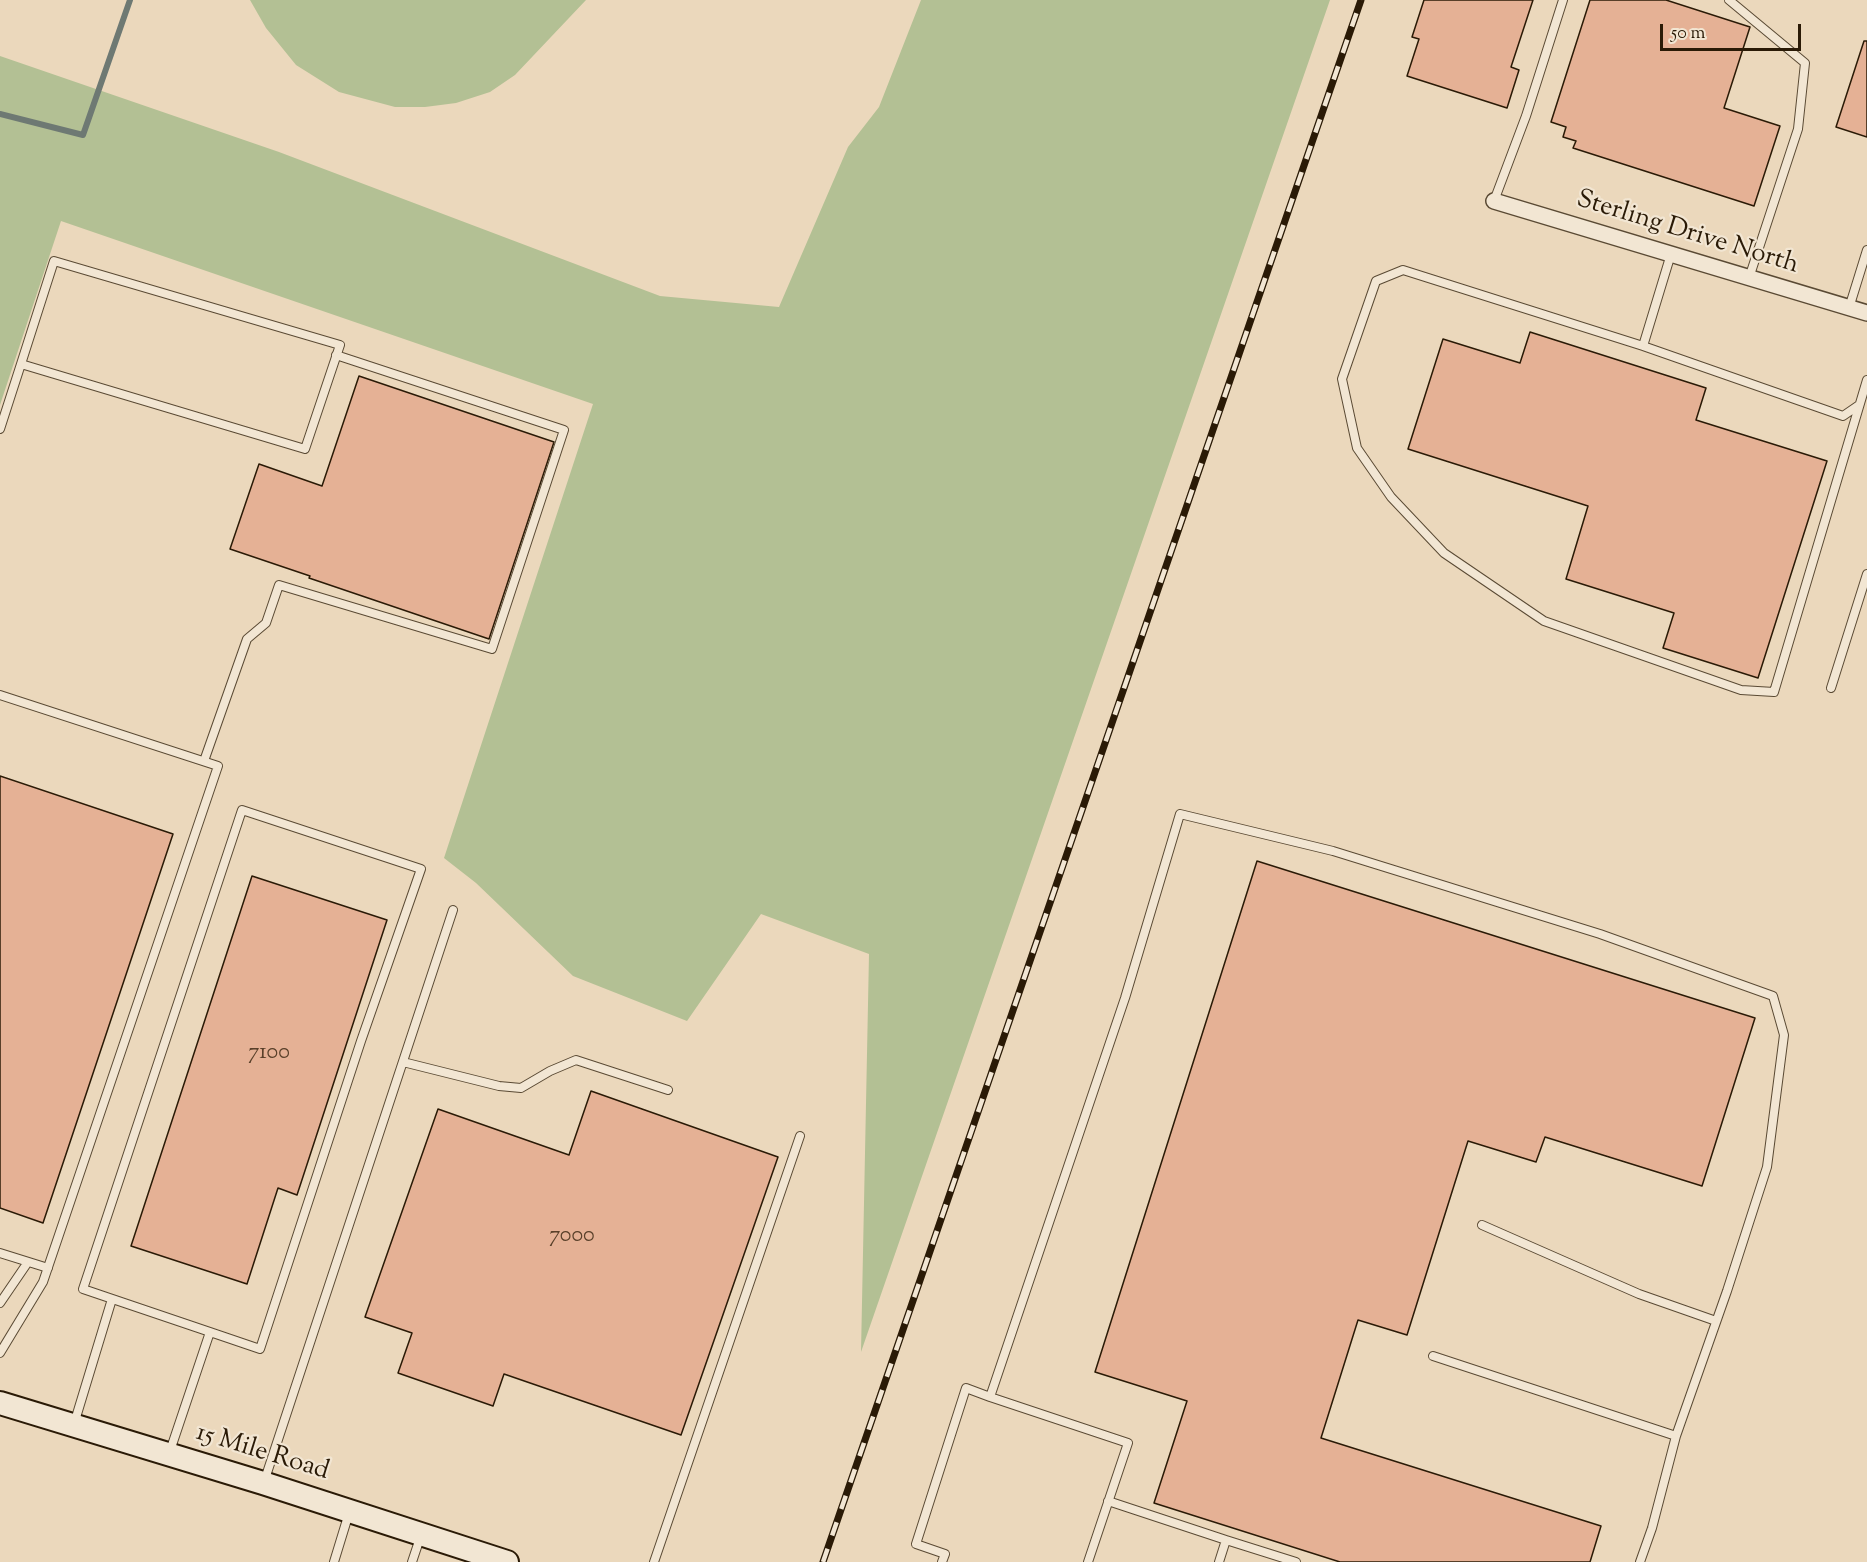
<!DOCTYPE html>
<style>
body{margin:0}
#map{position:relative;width:1867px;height:1562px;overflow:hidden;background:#ebd8bc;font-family:"Sorts Mill Goudy",serif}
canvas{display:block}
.scale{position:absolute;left:1660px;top:24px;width:141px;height:27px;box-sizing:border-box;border:3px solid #2a1a06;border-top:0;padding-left:8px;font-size:18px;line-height:21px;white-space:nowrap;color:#2a1a06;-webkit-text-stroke:4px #f2e6d3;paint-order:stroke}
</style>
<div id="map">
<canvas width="1867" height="1562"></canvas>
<div class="scale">50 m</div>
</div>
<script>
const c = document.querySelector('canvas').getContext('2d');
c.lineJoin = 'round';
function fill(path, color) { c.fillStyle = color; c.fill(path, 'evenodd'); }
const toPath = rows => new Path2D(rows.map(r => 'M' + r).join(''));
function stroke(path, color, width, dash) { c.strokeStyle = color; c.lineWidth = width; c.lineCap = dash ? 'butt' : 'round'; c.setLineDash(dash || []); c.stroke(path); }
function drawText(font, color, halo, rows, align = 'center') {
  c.font = font + ' "Sorts Mill Goudy",serif'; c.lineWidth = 4.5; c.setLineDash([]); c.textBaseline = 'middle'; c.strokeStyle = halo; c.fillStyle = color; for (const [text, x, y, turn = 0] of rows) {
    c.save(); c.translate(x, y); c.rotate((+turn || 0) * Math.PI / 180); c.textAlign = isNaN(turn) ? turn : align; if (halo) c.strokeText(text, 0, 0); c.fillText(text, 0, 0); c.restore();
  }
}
const green = toPath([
 [250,0,586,0,515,75,490,92,456,103,425,107,395,107,339,92,296,65,266,28],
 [921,0,1330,0,861,1352,869,954,761,914,687,1021,573,976,476,883,444,858,593,404,61,221,0,405,0,56,279,152,660,296,779,307,848,147,879,107]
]);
const stream = toPath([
 [0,114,83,135,130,0]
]);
const building = toPath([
 [1424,0,1533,0,1511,67,1519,70,1507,108,1407,76,1419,39,1412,37,1424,0],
 [1590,0,1666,0,1750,27,1724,108,1780,126,1754,206,1573,148,1576,141,1563,137,1566,127,1551,122,1590,0],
 [1864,41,1867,41,1867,137,1836,127,1864,41],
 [1530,332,1706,388,1696,420,1827,461,1758,678,1663,648,1674,613,1566,579,1588,506,1408,449,1443,339,1520,363,1530,332],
 [359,376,554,442,489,639,309,578,310,576,230,549,259,464,322,486,359,376],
 [0,776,173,834,43,1223,0,1208,0,776],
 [1257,861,1755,1018,1702,1186,1545,1137,1536,1162,1468,1141,1407,1335,1358,1320,1321,1438,1601,1526,1590,1562,1340,1562,1154,1503,1187,1401,1095,1372,1257,861],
 [252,876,387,920,297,1195,278,1188,247,1284,131,1246,252,876],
 [591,1091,778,1157,681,1435,504,1374,493,1406,398,1373,412,1333,365,1317,438,1109,569,1155,591,1091]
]);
const lane = toPath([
 [1729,0,1805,63,1798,129,1749,278],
 [1494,201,1526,116,1563,0],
 [1849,308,1867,250],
 [1643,346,1671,254],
 [1859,405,1843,416,1643,346,1403,270,1376,281,1342,379,1357,448,1391,497,1444,553,1544,621,1741,690,1774,692,1867,380],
 [0,429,21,364,54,261,340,345,305,449,21,364],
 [1831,688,1867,574],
 [0,695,218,766,43,1282,0,1353],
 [204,761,247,639,266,623,279,585,492,649,564,430,336,355],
 [403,1062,499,1086,521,1088,550,1071,576,1060,668,1090],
 [1482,1225,1639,1294,1716,1321],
 [0,1253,48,1268],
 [0,1303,28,1262],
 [1433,1356,1676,1436,1652,1528,1640,1562],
 [74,1424,112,1299],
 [170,1451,210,1332,260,1349,361,1041,421,869,242,810,83,1289,210,1332],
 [264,1482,453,910],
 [1108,1501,1226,1540,1219,1562],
 [1226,1540,1296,1562],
 [334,1562,349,1513],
 [412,1562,421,1535],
 [654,1562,800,1136],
 [942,1562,945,1554,916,1544,966,1388,990,1397],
 [1088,1562,1128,1443,990,1397,1125,998,1180,814,1333,851,1600,934,1773,996,1784,1035,1767,1167,1727,1291,1676,1436]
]);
const street = toPath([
 [1494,201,1867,313]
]);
const secondary = toPath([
 [0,1403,263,1483,507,1562]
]);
const rail = toPath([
 [823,1562,1361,0]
]);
const numberNames = [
 ["7100",269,1054],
 ["7000",572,1237]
];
const streetNames = [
 ["Sterling Drive North",1687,234,17],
 ["15 Mile Road",262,1454,17]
];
fill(green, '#b3c094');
stroke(stream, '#6e7973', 6);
fill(building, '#e5b195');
stroke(building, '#2a1a06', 1.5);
stroke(lane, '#5a4a34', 10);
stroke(street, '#5a4a34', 18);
stroke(secondary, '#2a1a06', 26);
stroke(lane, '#f2e6d3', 8);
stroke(street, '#f2e6d3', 15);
stroke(secondary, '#f2e6d3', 22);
stroke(rail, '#2a1a06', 7);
stroke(rail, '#f2e6d3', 4.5, [14]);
drawText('22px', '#59402a', null, numberNames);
drawText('26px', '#2a1a06', '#f2e6d3', streetNames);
</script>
